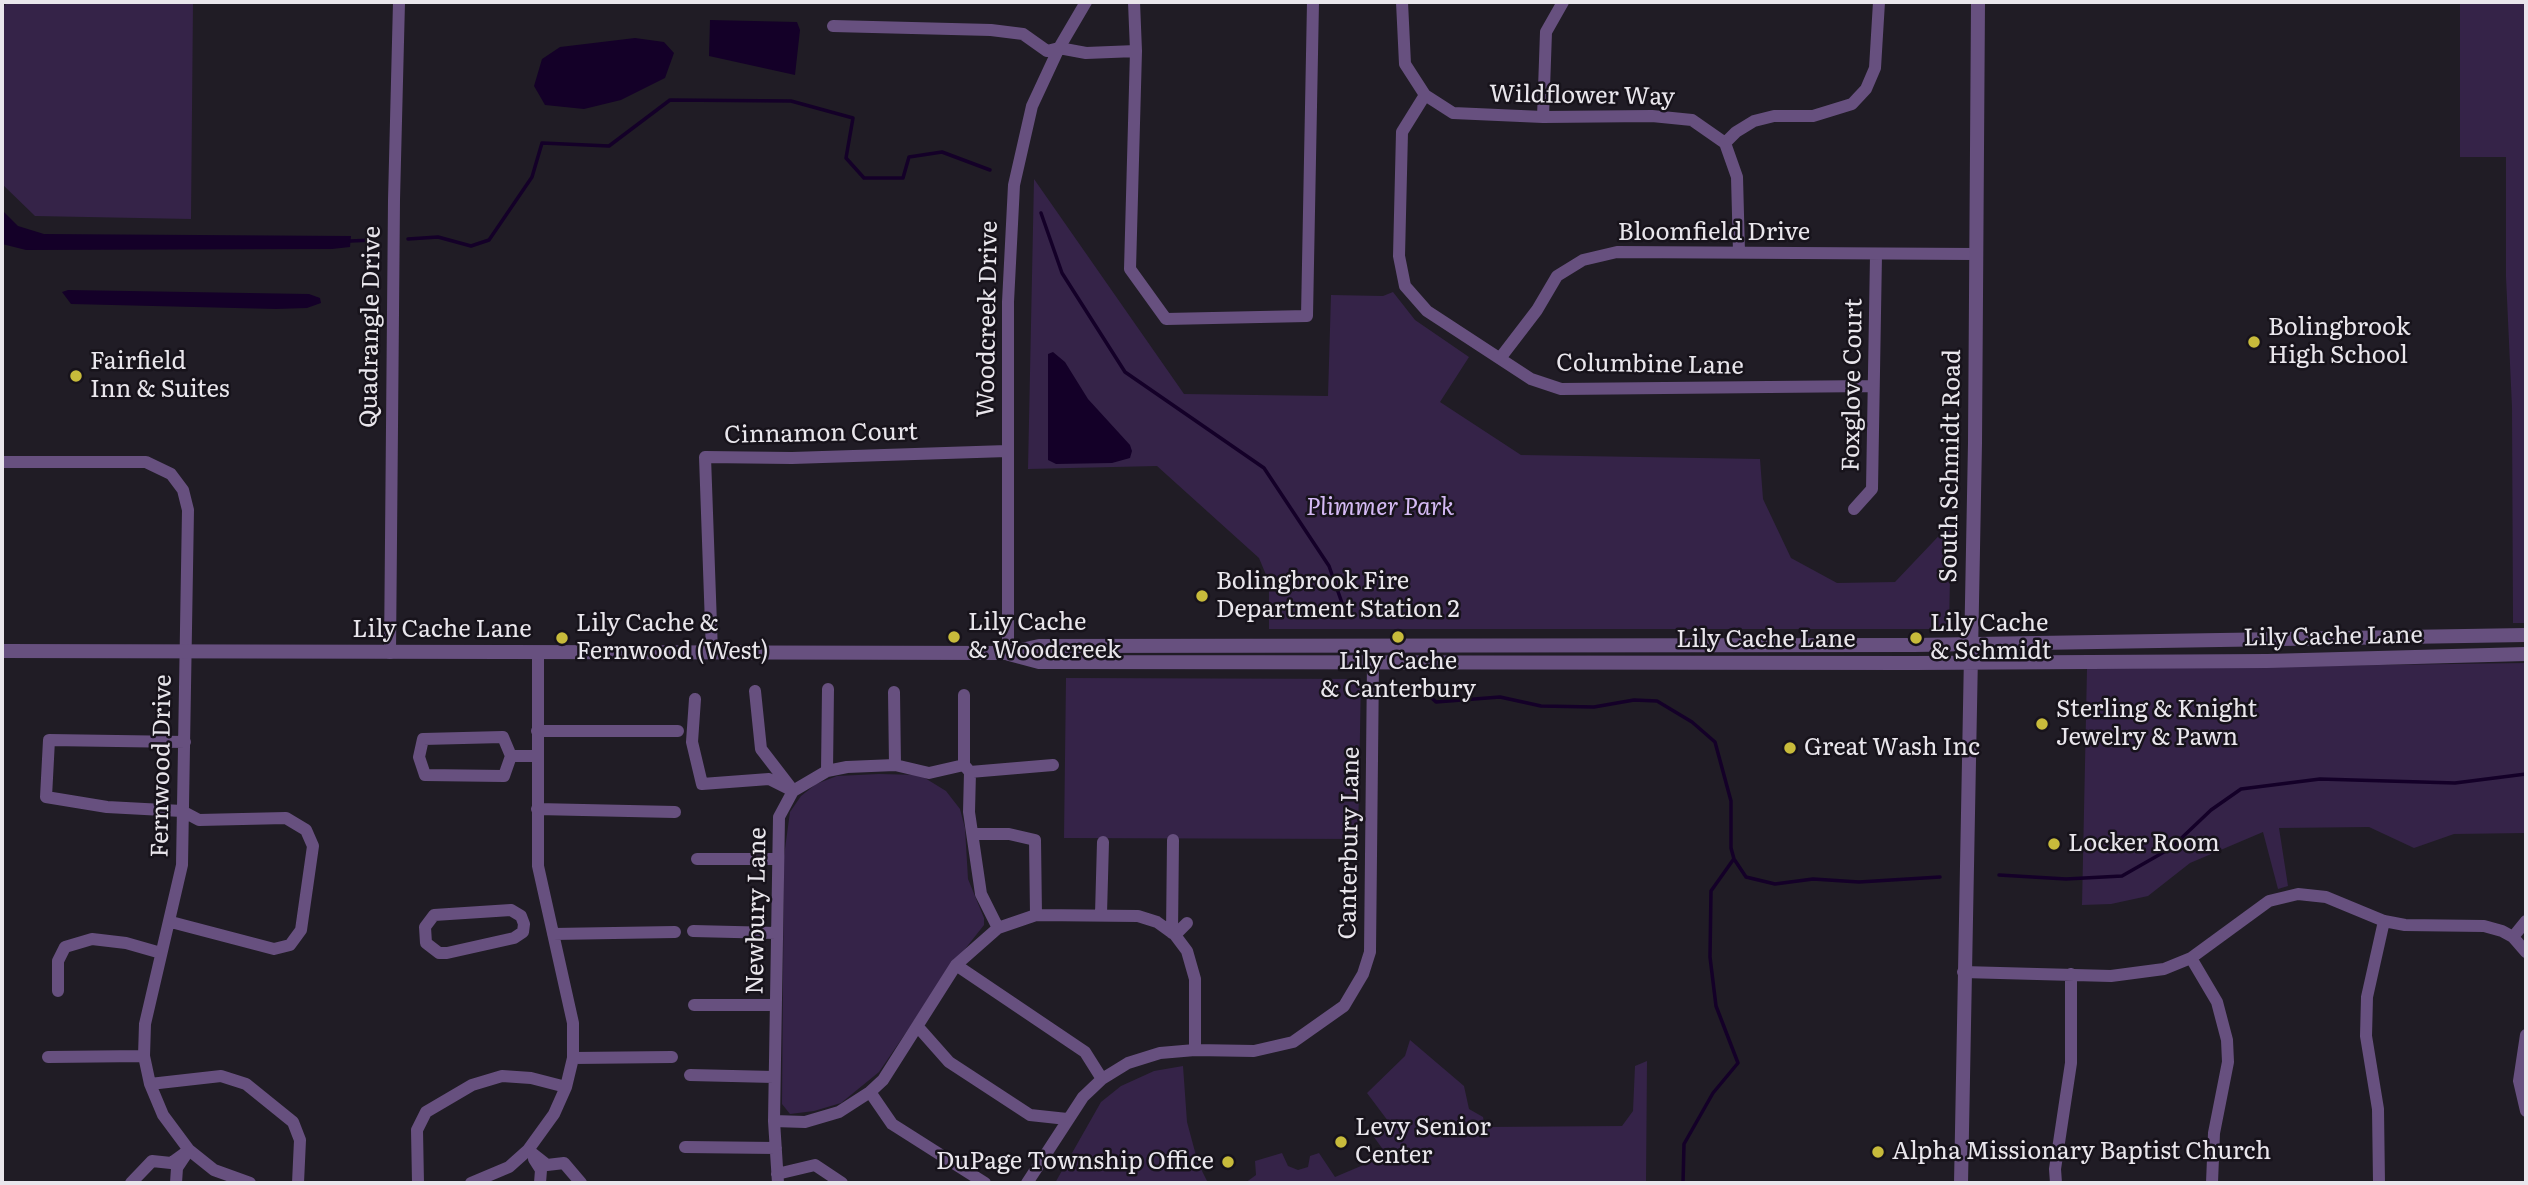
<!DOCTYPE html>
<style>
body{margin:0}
#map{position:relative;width:2528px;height:1185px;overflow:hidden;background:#201c25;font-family:Literata,serif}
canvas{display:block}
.frame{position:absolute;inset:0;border:4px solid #e9e6ec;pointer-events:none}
</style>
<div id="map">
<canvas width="2528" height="1185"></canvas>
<div class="frame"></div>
</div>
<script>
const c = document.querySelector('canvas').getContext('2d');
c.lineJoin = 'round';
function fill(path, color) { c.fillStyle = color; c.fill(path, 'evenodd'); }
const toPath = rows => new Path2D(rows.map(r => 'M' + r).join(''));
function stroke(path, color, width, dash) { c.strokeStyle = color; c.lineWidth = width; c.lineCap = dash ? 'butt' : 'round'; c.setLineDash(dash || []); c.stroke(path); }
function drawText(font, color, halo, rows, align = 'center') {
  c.font = font + ' Literata,serif'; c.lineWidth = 5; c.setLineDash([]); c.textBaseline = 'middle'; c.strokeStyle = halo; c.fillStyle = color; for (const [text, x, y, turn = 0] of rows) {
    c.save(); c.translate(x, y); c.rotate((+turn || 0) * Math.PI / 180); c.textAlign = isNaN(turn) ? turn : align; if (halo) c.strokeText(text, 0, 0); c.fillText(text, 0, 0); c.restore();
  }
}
const green = toPath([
 [8,2,193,2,191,219,35,216,2,184,2,8],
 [2483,2,2526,2,2526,623,2513,623,2512,407,2506,277,2506,157,2460,157,2460,4],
 [1034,179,1184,394,1328,396,1331,295,1383,296,1393,292,1415,320,1469,357,1440,402,1521,455,1760,459,1763,499,1791,558,1837,583,1895,582,1951,523,1949,629,1269,629,1269,582,1259,558,1157,466,1028,469],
 [2526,663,2526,833,2454,834,2414,848,2369,827,2279,828,2288,886,2278,889,2263,832,2190,863,2148,896,2111,904,2082,905,2087,669],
 [1066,678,1361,679,1358,839,1064,838],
 [879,774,920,775,946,791,960,809,965,828,968,879,984,918,984,925,950,968,879,1072,841,1103,814,1111,790,1114,782,1104,784,856,790,812,801,796,816,784,837,776],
 [1410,1040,1464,1086,1469,1109,1483,1117,1485,1127,1622,1126,1633,1111,1635,1066,1647,1061,1646,1183,1245,1183,1256,1175,1255,1161,1282,1153,1288,1166,1298,1170,1308,1167,1310,1156,1319,1153,1335,1177,1387,1155,1371,1133,1388,1121,1367,1093,1405,1056],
 [1183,1066,1187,1122,1198,1163,1208,1183,1055,1183,1101,1102,1121,1086,1154,1071]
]);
const water = toPath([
 [710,20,797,22,800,30,795,75,709,56],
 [635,38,664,42,674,53,665,78,621,100,584,109,545,105,534,86,542,59,560,47],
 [2,210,18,226,44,234,351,236,350,247,332,249,26,250,2,244],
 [68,290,309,294,320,298,321,303,307,308,276,309,71,304,62,292],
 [1053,352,1065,362,1088,399,1130,445,1132,451,1130,458,1112,463,1056,464,1048,460,1048,354]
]);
const stream = toPath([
 [1041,213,1062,273,1125,372,1264,468,1329,566,1342,603],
 [408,239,438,237,471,246,489,240,532,177,542,143,609,146,670,100,791,101,853,118,846,158,864,178,903,178,909,157,942,152,990,170],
 [350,241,374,240],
 [1420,687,1436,702,1500,697,1541,706,1594,707,1634,700,1657,701,1692,722,1715,742,1731,801,1731,848,1734,859,1746,877,1775,884,1813,879,1859,882,1940,877],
 [1999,875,2066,879,2122,876,2171,848,2211,810,2241,789,2320,779,2455,783,2526,774],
 [1683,1183,1684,1144,1713,1093,1738,1063,1716,1006,1710,957,1711,891,1733,860]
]);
const minor = toPath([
 [1134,2,1136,51,1130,269,1166,319,1307,316,1313,2],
 [1402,2,1405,64,1425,95,1453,113,1543,117,1652,116,1692,120,1725,143,1737,177,1739,252],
 [833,26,991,30,1023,34,1047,51,1059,48,1086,53,1136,51],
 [1425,95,1402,132,1399,256,1405,286,1427,311,1531,379,1561,389,1873,386],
 [1543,117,1546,32,1563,2],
 [1725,143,1736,132,1754,121,1774,116,1813,116,1852,104,1866,89,1875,68,1879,2],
 [1501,357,1537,310,1557,276,1583,260,1617,252,1976,254],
 [2,462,146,462,171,474,183,490,188,510,182,865,145,1024,144,1056,150,1084,163,1115,189,1150,214,1170,250,1183],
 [1854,509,1872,489,1876,255],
 [390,653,394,200,399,2],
 [712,653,705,457,792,458,1007,451],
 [1008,653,1008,302,1014,185,1032,106,1059,48,1086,2],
 [755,691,761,749,791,788],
 [894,692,895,765],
 [695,699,692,742,702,784,769,779,793,791],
 [537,731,678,731],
 [511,756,504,776,425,775,419,757,423,739,503,737,511,756,538,756],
 [964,765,964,695],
 [827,771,828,689],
 [970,772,1053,765],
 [537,809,675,812],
 [973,834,1009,834,1035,840,1036,915],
 [697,859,778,859],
 [511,910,521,916,524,924,523,932,514,938,447,953,439,953,426,943,425,927,434,915,511,910],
 [1101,914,1103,842],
 [171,922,274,949,290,945,301,930,313,846,306,830,286,818,199,820,182,811,107,807,46,797,49,740,185,742],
 [693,931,776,933],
 [1172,933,1173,840],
 [553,934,675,932],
 [1175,935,1187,923],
 [2513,937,2526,921],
 [2191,958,2217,1002,2227,1040,2228,1062,2214,1133,2212,1183],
 [956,965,1085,1052,1102,1079],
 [1963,972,2111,976,2164,969,2191,958,2269,901,2298,894,2326,897,2384,921,2405,925,2484,926,2502,931,2513,937,2526,952],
 [58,991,58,961,65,947,92,939,126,943,161,953],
 [694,1005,776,1005],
 [918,1027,949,1062,1030,1115,1067,1119],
 [2526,1035,2519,1081,2526,1111],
 [48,1057,144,1056],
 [573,1058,672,1057],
 [690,1075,774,1077],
 [150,1084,221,1076,246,1084,293,1122,300,1140,298,1183],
 [870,1092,892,1124,985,1183],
 [774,1121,805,1122,839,1112,870,1092,883,1080,956,965,998,928,1036,915,1138,916,1157,922,1175,935,1187,951,1195,979,1195,1050],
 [685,1147,776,1148],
 [528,1150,547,1165,564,1163,581,1183],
 [534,1159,541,1170,540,1183],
 [777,1174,815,1165,842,1183],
 [131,1183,152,1161,171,1163,189,1150],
 [176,1183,177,1168,185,1156],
 [418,1183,417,1130,426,1112,472,1085,502,1076,531,1078,566,1087],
 [471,1183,509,1167,528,1150,554,1114,566,1087,573,1058,573,1023,538,866,538,653],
 [778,1183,774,1121,779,817,793,791,827,771,847,767,895,765,929,773,964,765,970,772,969,812,981,894,998,928],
 [1027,1183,1083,1097,1102,1079,1128,1063,1160,1053,1195,1050,1254,1051,1293,1042,1344,1006,1363,974,1370,952,1373,663],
 [2056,1183,2055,1169,2071,1063,2071,974],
 [2379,1183,2378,1109,2366,1036,2367,997,2384,921]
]);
const tertiary = toPath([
 [2,651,1008,653,1039,646,1914,645,2526,635],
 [1009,654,1039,662,1914,663,2267,661,2526,654],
 [1961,1183,1975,443,1978,2]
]);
const markers = [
 [2254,342,7,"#c8bb3b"],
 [76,376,7,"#c8bb3b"],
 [1202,596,7,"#c8bb3b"],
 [954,637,7,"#c8bb3b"],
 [1398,637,7,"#c8bb3b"],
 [562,638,7,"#c8bb3b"],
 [1916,638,7,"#c8bb3b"],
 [2042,724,7,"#c8bb3b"],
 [1790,748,7,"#c8bb3b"],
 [2054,844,7,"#c8bb3b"],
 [1341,1142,7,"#c8bb3b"],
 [1878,1152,7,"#c8bb3b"],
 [1228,1162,7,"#c8bb3b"]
];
const streetNames = [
 ["Wildflower Way",1582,96,1],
 ["Bloomfield Drive",1714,233],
 ["Woodcreek Drive",988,319,-89],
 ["Quadrangle Drive",371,327,-89],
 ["Columbine Lane",1650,365,1],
 ["Foxglove Court",1853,385,-89],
 ["Cinnamon Court",821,434,-1],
 ["South Schmidt Road",1951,466,-89],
 ["Lily Cache Lane",442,630],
 ["Lily Cache Lane",2333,637,-1],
 ["Lily Cache Lane",1766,640],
 ["Fernwood Drive",162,766,-89],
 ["Canterbury Lane",1350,843,-89],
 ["Newbury Lane",757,911,-89]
];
const poiNames = [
 ["Bolingbrook",2268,328],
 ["High School",2268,356],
 ["Fairfield",90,362],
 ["Inn & Suites",90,390],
 ["Bolingbrook Fire",1216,582],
 ["Department Station 2",1216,610],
 ["Lily Cache",968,623],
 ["& Woodcreek",968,651],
 ["Lily Cache &",576,624],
 ["Fernwood (West)",576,652],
 ["Lily Cache",1930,624],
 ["& Schmidt",1930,652],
 ["Lily Cache",1398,662,"center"],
 ["& Canterbury",1398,690,"center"],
 ["Sterling & Knight",2056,710],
 ["Jewelry & Pawn",2056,738],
 ["Great Wash Inc",1804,748],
 ["Locker Room",2068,844],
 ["Levy Senior",1355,1128],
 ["Center",1355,1156],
 ["Alpha Missionary Baptist Church",1892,1152],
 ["DuPage Township Office",1214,1162,"right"]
];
const parkNames = [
 ["Plimmer Park",1380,508]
];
fill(green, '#352348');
fill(water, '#140028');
stroke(stream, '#140028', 3.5);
stroke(minor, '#67507f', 12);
stroke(tertiary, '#67507f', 14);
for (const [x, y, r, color] of markers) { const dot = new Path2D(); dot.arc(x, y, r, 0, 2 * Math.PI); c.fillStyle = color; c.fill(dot); stroke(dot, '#17131b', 2.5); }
drawText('24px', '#e9e6ec', '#17131b', streetNames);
drawText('24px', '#e9e6ec', '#17131b', poiNames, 'left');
drawText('italic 24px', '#d5baf5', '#17131b', parkNames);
</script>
